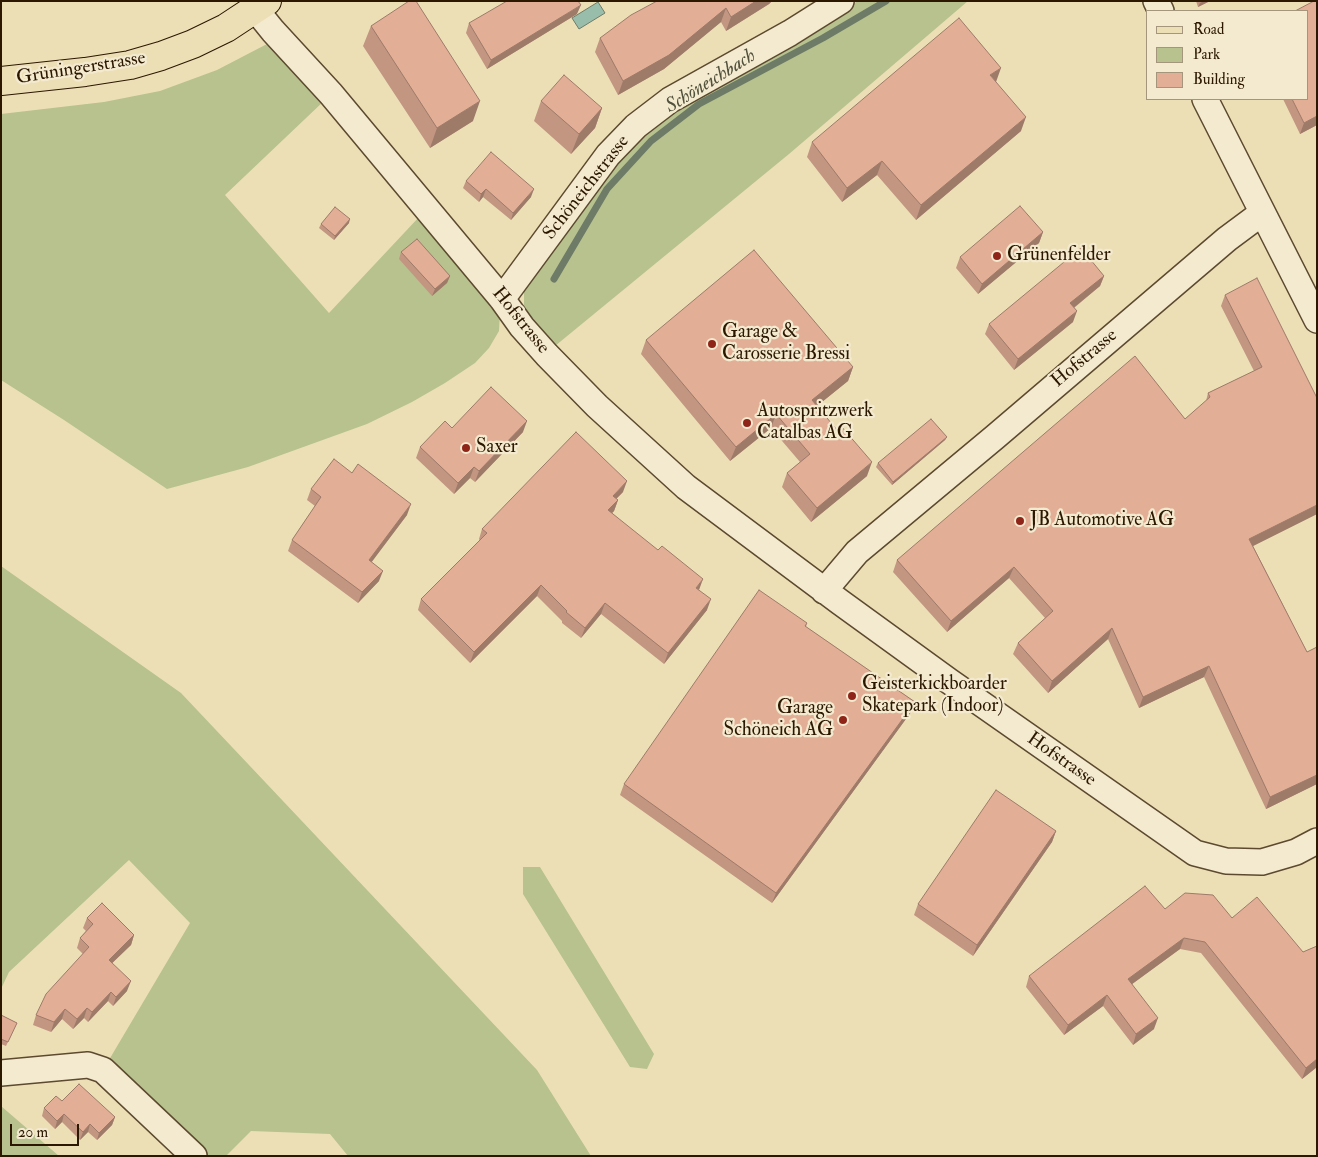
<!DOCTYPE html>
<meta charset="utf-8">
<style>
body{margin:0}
#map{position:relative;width:1318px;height:1157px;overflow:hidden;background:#ecdfb6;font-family:"IM FELL Double Pica",serif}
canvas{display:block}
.frame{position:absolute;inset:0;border:2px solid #2c1700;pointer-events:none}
.legend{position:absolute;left:1146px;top:10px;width:162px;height:90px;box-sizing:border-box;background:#f3ead0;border:1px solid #a3967d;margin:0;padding:6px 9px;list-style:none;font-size:15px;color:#2c1700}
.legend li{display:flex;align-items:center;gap:10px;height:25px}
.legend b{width:25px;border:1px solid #a3967d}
.scale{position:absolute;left:10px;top:1124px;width:69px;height:22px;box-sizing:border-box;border:2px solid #2c1700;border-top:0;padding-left:6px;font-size:15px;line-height:18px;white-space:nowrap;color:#2c1700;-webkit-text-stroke:4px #f3ead0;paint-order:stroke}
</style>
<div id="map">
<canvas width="1318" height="1157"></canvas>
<div class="frame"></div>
<ul class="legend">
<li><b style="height:6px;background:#ecdfb6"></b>Road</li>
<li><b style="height:14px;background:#b7c28e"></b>Park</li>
<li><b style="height:14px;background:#e2af96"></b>Building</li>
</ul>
<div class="scale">20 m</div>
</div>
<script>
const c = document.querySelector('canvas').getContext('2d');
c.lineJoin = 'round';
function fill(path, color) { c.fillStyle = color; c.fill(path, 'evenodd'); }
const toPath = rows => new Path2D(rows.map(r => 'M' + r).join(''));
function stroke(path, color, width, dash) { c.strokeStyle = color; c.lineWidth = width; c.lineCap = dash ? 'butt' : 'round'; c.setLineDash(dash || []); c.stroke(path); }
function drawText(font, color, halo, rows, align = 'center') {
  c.font = font + ' "IM FELL Double Pica",serif'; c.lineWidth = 4.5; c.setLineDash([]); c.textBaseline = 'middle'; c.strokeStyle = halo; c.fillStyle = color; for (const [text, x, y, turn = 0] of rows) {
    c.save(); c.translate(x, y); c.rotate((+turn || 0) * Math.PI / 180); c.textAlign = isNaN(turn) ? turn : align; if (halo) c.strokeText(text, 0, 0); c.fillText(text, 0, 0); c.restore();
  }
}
const green = toPath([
 [858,1,968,1,789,154,555,346,528,314,524,307,524,291,599,178,682,100],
 [267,44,291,63,325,100,225,195,329,313,420,216,500,312,499,331,489,348,475,363,445,383,412,402,367,424,248,467,167,489,64,420,1,380,1,114,104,102,160,91,217,70],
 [1,566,181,693,537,1070,591,1156,348,1156,330,1134,251,1131,226,1156,194,1156,103,1070,190,923,129,860,9,972,1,989],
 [523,867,540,867,654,1054,647,1069,630,1067,523,894],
 [1,1106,59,1156,1,1156]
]);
const water = toPath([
 [598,2,605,13,579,29,572,18,598,2]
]);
const stream = toPath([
 [554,279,607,189,651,141,699,104,823,38,886,1]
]);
const minor = toPath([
 [1156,1,1161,11],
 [256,10,273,31,331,94,502,299,522,327,547,355,597,406,686,487,840,602,949,681,1195,853,1226,861,1262,862,1296,852,1317,841],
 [1205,99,1317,320],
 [502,299,608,155,636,126,670,100,790,33,841,1],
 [824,591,857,552,995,437,1227,239,1262,213],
 [1,1073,88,1065,103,1070,194,1156]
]);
const major = toPath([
 [1,81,85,72,130,65,161,56,193,44,226,28,267,1]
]);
const wall = toPath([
 [657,1,772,1,769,4,726,31,721,22,664,69,618,95,595,52,600,38],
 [1196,1,1210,1,1198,7],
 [577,14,487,69,466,33,469,23],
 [371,26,473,121,430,148,363,46],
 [996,82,1021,131,916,220,877,175,842,202,807,157,812,142],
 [1283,99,1307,99,1317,125,1300,134],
 [541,101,602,108,595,128,571,154,534,121],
 [466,181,531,197,511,220,483,197,479,202,463,188],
 [349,223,334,240,319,228,321,224],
 [1043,232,1039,243,978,294,956,268,960,257],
 [401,252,450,276,447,283,432,296,399,259],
 [1104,276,1100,286,1074,308,1073,322,1014,370,985,334,989,324],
 [1225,295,1317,398,1317,514,1253,546,1307,652,1317,647,1317,784,1266,809,1204,677,1139,708,1108,639,1048,693,1013,654,1018,643,1045,618,1009,578,947,632,893,572,897,560,1185,419,1206,401,1208,393,1254,371,1221,306],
 [646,340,853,367,848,381,817,406,867,476,811,522,782,487,787,473,800,462,771,428,730,461,641,354],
 [452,428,523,432,475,482,470,478,454,494,416,458,420,447],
 [947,437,945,440,892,485,876,467,878,463],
 [311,489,407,515,371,562,379,581,358,603,288,551,292,540,315,506,307,500],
 [623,492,616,499,618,500,614,511,612,513,699,590,707,610,664,664,601,614,581,638,562,623,562,621,537,596,470,663,418,610,421,599,480,541,479,539,482,529],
 [807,623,806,627,915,702,911,712,772,903,620,795,624,784],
 [1056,831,1052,842,973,956,914,915,918,904],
 [1165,909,1232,918,1303,952,1317,946,1317,1067,1302,1079,1201,953,1180,949,1132,984,1154,1029,1133,1045,1103,1006,1064,1035,1026,987,1029,976],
 [87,918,134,935,131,945,112,963,127,991,113,1006,108,1001,88,1022,84,1018,73,1029,62,1019,51,1032,33,1025,36,1015,83,954,77,948,80,938,86,931,83,928],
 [1,1015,17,1023,6,1046,1,1044],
 [62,1101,115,1117,112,1125,97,1140,88,1132,80,1140,62,1122,55,1129,42,1116,44,1108]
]);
const shadedWall = toPath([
 [756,1,772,1,769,4,726,31,731,17],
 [1204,1,1210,1,1198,7,1200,3],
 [581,5,577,14,487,69,491,60],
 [726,8,721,22,664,69,618,95,623,81],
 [1001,68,996,82,990,75],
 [480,101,473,121,430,148,437,128],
 [602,108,595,128,571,154,579,134],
 [1317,116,1317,125,1300,134,1304,123],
 [1026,117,1021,131,916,220,921,205],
 [882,161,877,175,842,202,847,188],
 [486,189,483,197,479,202,481,194],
 [534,189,531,197,511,220,513,213],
 [350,219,349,223,334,240,335,236],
 [1043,232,1039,243,978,294,982,284],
 [450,276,447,283,432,296,435,289],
 [1104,276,1100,286,1066,314,1070,303],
 [1077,311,1073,322,1014,370,1018,359],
 [853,367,848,381,807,414,812,400],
 [776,414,771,428,730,461,736,447],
 [527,421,523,432,475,482,479,471],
 [947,437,945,440,892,485,893,482],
 [872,462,867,476,811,522,817,508],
 [474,467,470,478,454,494,458,483],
 [627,481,623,492,609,506,613,496],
 [618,500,614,511,604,521,608,510],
 [411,504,407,515,365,571,369,560],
 [1317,505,1317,514,1245,550,1249,539],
 [1014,567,1009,578,947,632,951,621],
 [383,571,379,581,358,603,362,592],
 [703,579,699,590,696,588],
 [541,585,537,596,470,663,474,652],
 [711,599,707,610,664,664,668,653],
 [605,603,601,614,581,638,585,628],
 [1112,628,1108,639,1048,693,1052,681],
 [1209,666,1204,677,1139,708,1143,697],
 [915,702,911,712,772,903,776,893],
 [1317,775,1317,784,1266,809,1270,797],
 [1056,831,1052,842,973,956,977,945],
 [134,935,131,945,105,970,109,960],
 [1184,938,1180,949,1124,990,1128,979],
 [131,981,127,991,113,1006,116,997],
 [111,992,108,1001,88,1022,92,1012],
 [1107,995,1103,1006,1064,1035,1068,1025],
 [87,1008,84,1018,73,1029,77,1019],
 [65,1009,62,1019,51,1032,54,1022],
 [1158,1018,1154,1029,1133,1045,1136,1034],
 [1317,1059,1317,1067,1302,1079,1306,1068],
 [64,1114,62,1122,55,1129,57,1121],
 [115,1117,112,1125,97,1140,99,1133],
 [90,1124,88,1132,80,1140,83,1132]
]);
const building = toPath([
 [409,1,416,1,480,101,437,128,371,26,409,1],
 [507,1,578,1,581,5,491,60,469,23,507,1],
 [657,1,756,1,731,17,726,8,669,55,623,81,600,38,631,15,657,1],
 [1314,1,1317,1,1317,116,1304,123,1292,99,1307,99,1307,11,1295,11,1314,1],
 [959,18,1001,68,990,75,1026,117,921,205,882,161,847,188,812,142,959,18],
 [564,75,602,108,579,134,541,101,564,75],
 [491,152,534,189,513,213,486,189,481,194,466,181,491,152],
 [1020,206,1043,232,982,284,960,257,1020,206],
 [335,207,350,219,335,236,321,224,335,207],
 [417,239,450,276,435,289,401,252,417,239],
 [1081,248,1104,276,1070,303,1077,311,1018,359,989,324,1081,248],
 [754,250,853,367,812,400,837,430,841,426,872,462,817,508,787,473,810,454,776,414,736,447,646,340,754,250],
 [1257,278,1317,398,1317,505,1249,539,1307,652,1317,647,1317,775,1270,797,1209,666,1143,697,1112,628,1052,681,1018,643,1053,611,1014,567,951,621,897,560,1135,356,1185,419,1210,397,1208,393,1262,367,1225,295,1257,278],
 [491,387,527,421,479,471,474,467,458,483,420,447,445,421,452,428,491,387],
 [931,419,947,437,893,482,878,463,931,419],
 [576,432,627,481,613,496,618,500,608,510,658,550,662,546,703,579,696,588,711,599,668,653,605,603,585,628,566,612,567,611,541,585,474,652,421,599,487,533,482,529,576,432],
 [334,459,352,473,358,464,411,504,369,560,383,571,362,592,292,540,321,497,311,489,334,459],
 [759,590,807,623,805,626,915,702,776,893,624,784,759,590],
 [996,790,1056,831,977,945,918,904,996,790],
 [1145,886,1165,909,1185,893,1213,895,1232,918,1257,897,1303,952,1317,946,1317,1059,1306,1068,1205,942,1184,938,1128,979,1158,1018,1136,1034,1107,995,1068,1025,1029,976,1145,886],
 [102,903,134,935,109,960,131,981,116,997,111,992,92,1012,87,1008,77,1019,65,1009,54,1022,36,1015,46,994,89,947,80,938,93,924,87,918,102,903],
 [1,1015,17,1023,8,1042,1,1039,1,1015],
 [79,1084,115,1117,99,1133,90,1124,83,1132,64,1114,57,1121,44,1108,56,1096,62,1101,79,1084]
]);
const markers = [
 [997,256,5,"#8f2418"],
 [712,344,5,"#8f2418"],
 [747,423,5,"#8f2418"],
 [466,448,5,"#8f2418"],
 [1020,521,5,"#8f2418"],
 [852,696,5,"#8f2418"],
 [843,720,5,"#8f2418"]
];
const streetNames = [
 ["Grüningerstrasse",81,69,-9],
 ["Schöneichstrasse",587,188,-52],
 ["Hofstrasse",520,321,51],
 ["Hofstrasse",1085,359,-40],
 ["Hofstrasse",1061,760,35]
];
const poiNames = [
 ["Grünenfelder",1007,256],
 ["Garage &",722,333],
 ["Carosserie Bressi",722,355],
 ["Autospritzwerk",757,412],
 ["Catalbas AG",757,434],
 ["Saxer",476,448],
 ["JB Automotive AG",1030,521],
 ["Geisterkickboarder",862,685],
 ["Skatepark (Indoor)",862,707],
 ["Garage",833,709,"right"],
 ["Schöneich AG",833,731,"right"]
];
const waterNames = [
 ["Schöneichbach",711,82,-32]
];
fill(green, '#b7c28e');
fill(water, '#99bdab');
stroke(water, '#6d7b67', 1);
stroke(stream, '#6d7b67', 7);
stroke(minor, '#5c492e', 28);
stroke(major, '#2c1700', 30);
stroke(minor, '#f3ead0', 25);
stroke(major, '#ecdfb6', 28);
fill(wall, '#c29681');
fill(shadedWall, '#9e7a69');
fill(building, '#e2af96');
stroke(building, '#9e7a69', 1);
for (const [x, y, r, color] of markers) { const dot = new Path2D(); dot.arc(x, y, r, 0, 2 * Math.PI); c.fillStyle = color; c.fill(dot); stroke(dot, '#f3ead0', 2); }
drawText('19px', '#2c1700', '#f3ead0', streetNames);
drawText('19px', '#2c1700', '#f3ead0', poiNames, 'left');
drawText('italic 20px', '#52513c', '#f3ead0', waterNames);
</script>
